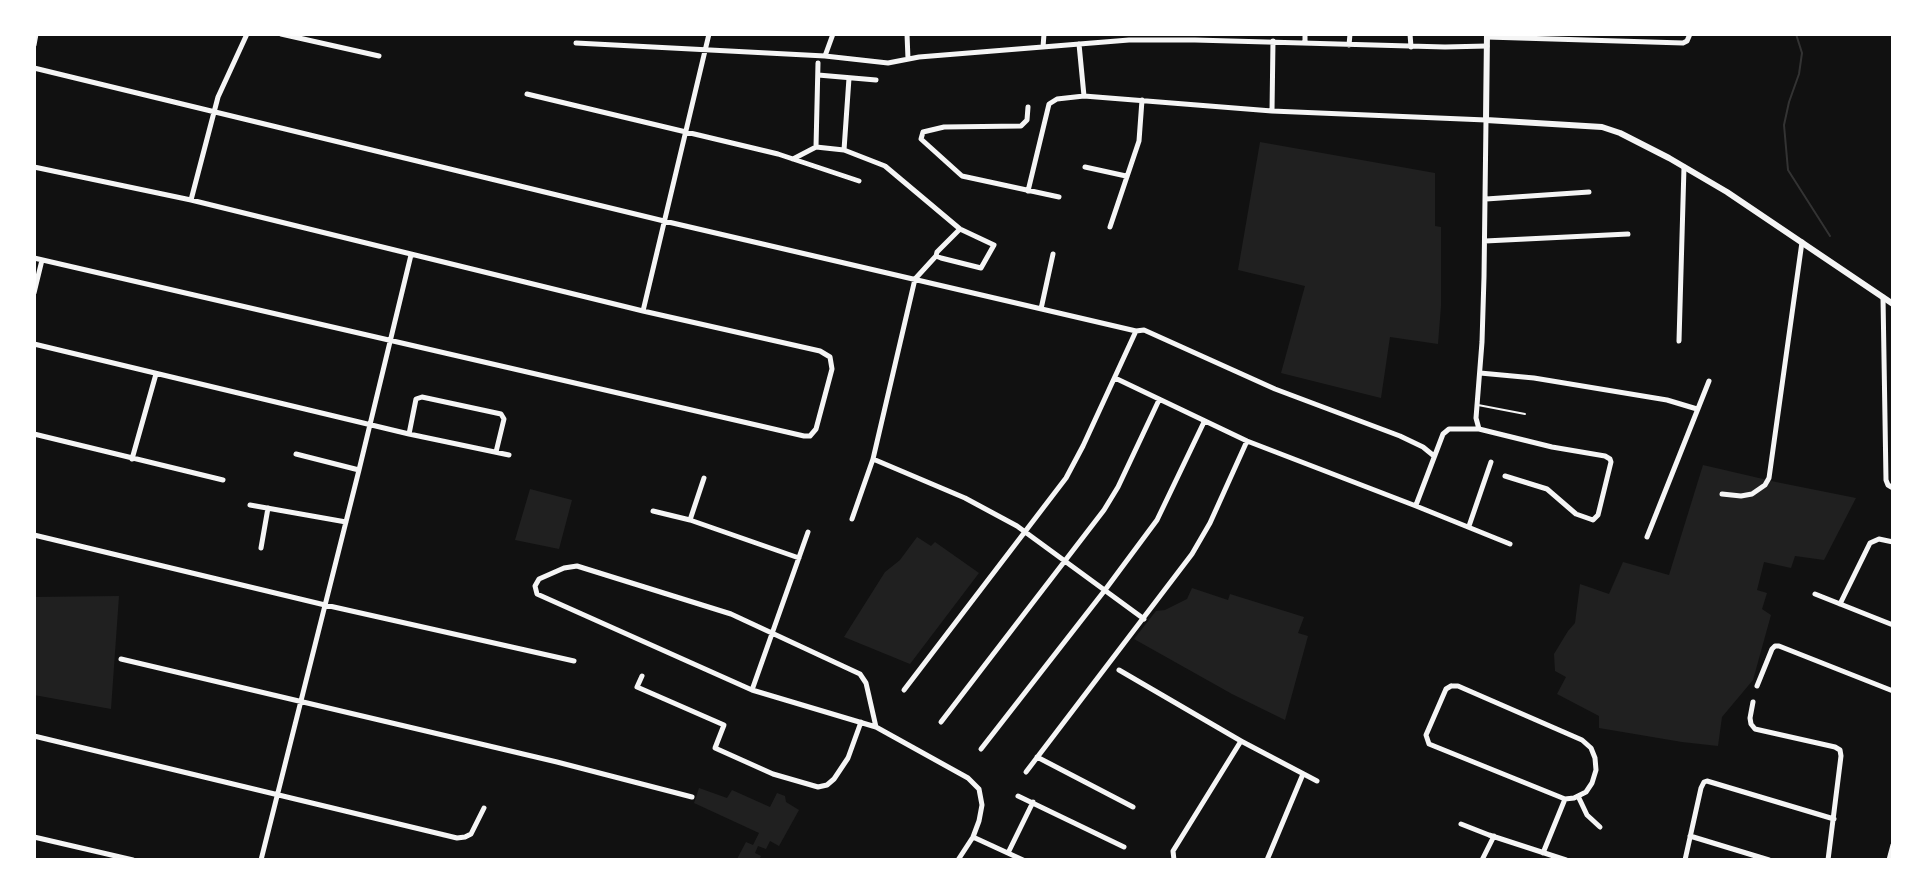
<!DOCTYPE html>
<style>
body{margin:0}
#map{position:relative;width:1927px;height:894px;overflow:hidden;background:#111;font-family:Raleway,sans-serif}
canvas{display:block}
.frame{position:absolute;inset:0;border:36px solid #fff;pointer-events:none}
</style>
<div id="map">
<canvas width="1927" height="894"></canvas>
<div class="frame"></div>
</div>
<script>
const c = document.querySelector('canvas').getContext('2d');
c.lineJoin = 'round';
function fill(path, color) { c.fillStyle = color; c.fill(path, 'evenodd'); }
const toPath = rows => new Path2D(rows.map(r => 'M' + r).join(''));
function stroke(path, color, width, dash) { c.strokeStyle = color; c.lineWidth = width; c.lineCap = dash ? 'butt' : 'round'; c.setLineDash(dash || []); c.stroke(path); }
const green = toPath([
 [1260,142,1435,173,1435,226,1441,227,1441,306,1438,344,1390,337,1381,398,1281,373,1305,286,1238,270],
 [1703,465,1776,482,1856,498,1824,560,1795,556,1791,568,1764,562,1757,590,1767,593,1762,609,1771,615,1753,680,1722,717,1718,746,1682,742,1599,728,1599,716,1557,694,1566,677,1555,671,1554,654,1568,631,1575,623,1580,584,1609,594,1623,562,1669,575],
 [530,489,572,500,559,549,515,540],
 [917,537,931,546,935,542,979,573,910,664,844,637,885,572,900,560],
 [1192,588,1228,600,1230,594,1304,617,1298,633,1308,636,1285,720,1232,694,1134,639,1156,611,1165,610,1187,599],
 [119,596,111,709,34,695,34,597],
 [699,788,727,798,732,790,770,807,777,793,785,796,786,802,799,810,779,846,770,841,766,849,758,846,755,853,761,856,759,860,740,860,737,859,746,842,753,845,759,833,694,803]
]);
const stream = toPath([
 [1796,34,1802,53,1799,74,1789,102,1784,125,1788,170,1830,236]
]);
const service = toPath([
 [1478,405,1525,414]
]);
const minor = toPath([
 [281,34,379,56],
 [907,34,908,59],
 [1410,34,1411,47],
 [1487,37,1683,43,1687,41,1690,34],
 [576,43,825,56,888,63,919,57,1129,40,1195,40,1445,47,1487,46],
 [1305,43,1305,34],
 [1079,44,1084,96],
 [34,45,36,34],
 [1349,45,1350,34],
 [1043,47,1044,34],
 [825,56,833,34],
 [34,68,664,221,1136,331,1144,330,1275,389,1400,436,1423,447,1434,456],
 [818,75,876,80],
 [527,94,778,154,859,181],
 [1028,107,1027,120,1021,126,944,127,923,132,921,139,962,176,1059,197],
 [1272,111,1273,41],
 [816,147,844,150,885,166,960,229,994,245,981,268,941,258,936,256],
 [816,147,818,63],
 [844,150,849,78],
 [793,159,816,147],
 [34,167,191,200,643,311,820,351,830,357,832,369,816,429,810,436,804,436,34,258],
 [1085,167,1126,176],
 [1028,191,1049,104,1057,99,1084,96,1272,111,1486,120,1484,277,1482,342,1476,418,1479,429],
 [1486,199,1589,192],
 [191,200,218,97,247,34],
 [1110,227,1139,141,1142,100],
 [1485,241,1628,234],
 [34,293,42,260],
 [1883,297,1886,480,1888,485,1893,488],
 [1041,309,1053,254],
 [643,311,709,34],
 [1679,341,1684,167],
 [34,344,409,434,509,455],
 [1480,373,1534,378,1667,400,1697,409],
 [1115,378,1247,441,1416,506,1510,544],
 [34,434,223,480],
 [409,434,416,399,422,397,501,414,504,419,496,452],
 [296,454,359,470],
 [132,459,156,374],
 [873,459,965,498,1017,526,1144,619],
 [1722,494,1741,496,1752,494,1765,485,1769,478,1802,242],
 [250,505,346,522],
 [1416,505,1443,434,1449,429,1479,429,1552,447,1605,456,1610,459,1611,462,1598,515,1593,520,1576,514,1547,489,1505,476],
 [653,511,690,520,799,558],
 [852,519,873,459,915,279,936,256,937,252,960,229],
 [690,520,704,478],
 [1469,526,1491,462],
 [34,535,325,605,574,661],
 [1647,537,1709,381],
 [261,548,268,508],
 [1815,594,1893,625],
 [1840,604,1870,543,1879,539,1893,542],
 [121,659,557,762,692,797],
 [1119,670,1241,741,1317,781],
 [642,676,637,687,724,725,715,748,773,774,818,787,827,785,834,779,848,758,861,722],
 [1451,686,1458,686,1582,740,1591,748,1595,758,1596,770,1592,783,1586,792,1574,798,1565,799,1429,744,1426,735,1446,689,1451,686],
 [1757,686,1772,649,1775,646,1779,646,1893,691],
 [752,690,808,532],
 [904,690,1066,478,1083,446,1136,331],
 [1753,702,1750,718,1751,724,1755,729,1835,747,1840,750,1841,756,1828,860],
 [941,722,1104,510,1118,487,1159,400],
 [876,727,866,683,860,674,731,614,577,566,564,568,539,579,535,586,537,594,752,690,876,727,968,778,979,789,982,805,979,821,973,837,958,860],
 [34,736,457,838,465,837,471,834,484,808],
 [981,749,1105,590,1157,520,1204,422],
 [1037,757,1133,807],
 [1026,772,1192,554,1210,523,1247,441],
 [1018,796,1124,847],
 [1578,796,1587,815,1600,827],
 [1461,824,1489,835,1566,860],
 [1690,836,1769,860],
 [34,837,133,860],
 [973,837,1023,860],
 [1008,853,1033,802],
 [1543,853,1565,799],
 [261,860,359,470,411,255],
 [1174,860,1173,851,1241,741],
 [1267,860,1303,774],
 [1482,860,1494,836],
 [1685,860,1701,788,1704,782,1707,781,1834,819],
 [1889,860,1893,845]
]);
const secondary = toPath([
 [1487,34,1486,120,1602,127,1620,133,1669,158,1727,192,1893,304]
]);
fill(green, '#202020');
stroke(stream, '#333', 2);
stroke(service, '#f5f5f5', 2);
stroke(minor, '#f5f5f5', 5);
stroke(secondary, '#f5f5f5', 6);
</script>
